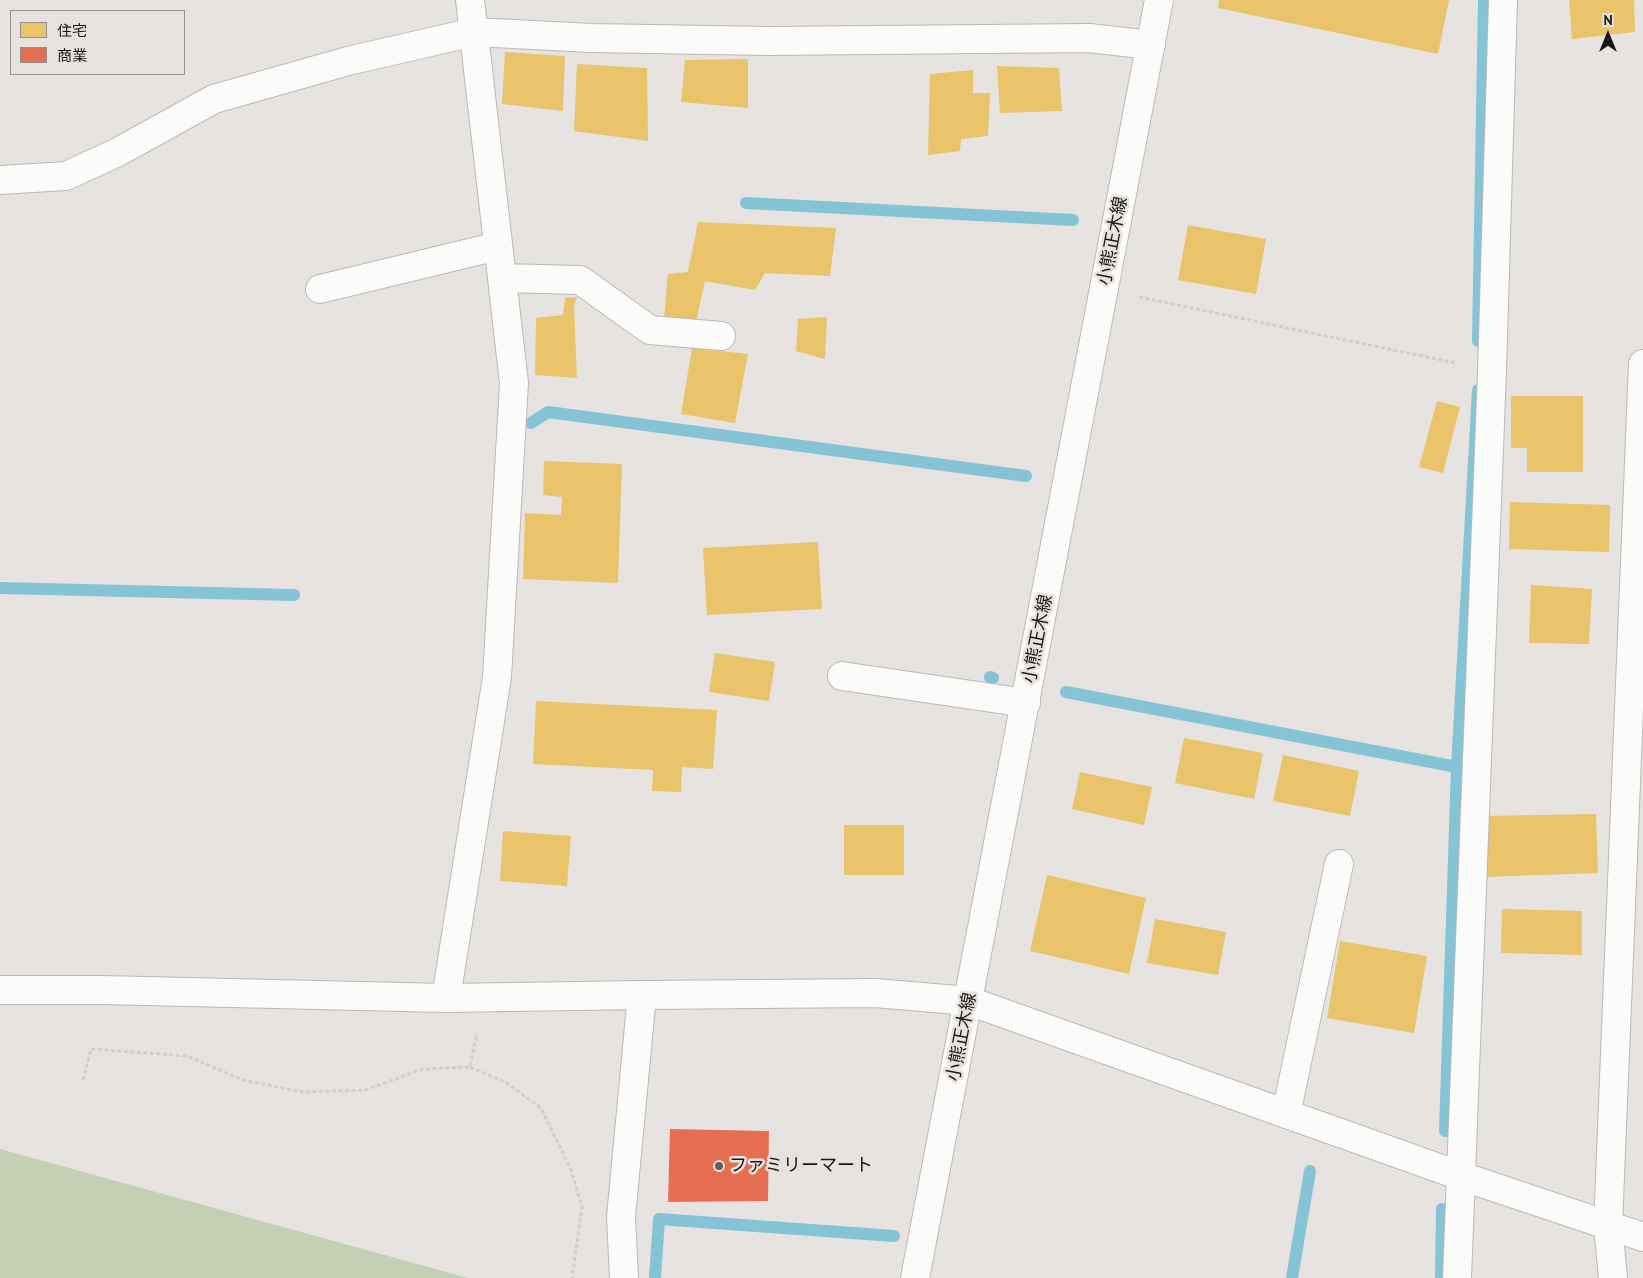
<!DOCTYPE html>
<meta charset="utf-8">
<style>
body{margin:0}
#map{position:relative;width:1643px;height:1278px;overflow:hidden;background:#e6e3e1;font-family:"PT Sans","Noto Sans JP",sans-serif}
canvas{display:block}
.legend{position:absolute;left:10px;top:10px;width:175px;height:65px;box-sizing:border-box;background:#e7e2e0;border:1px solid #959190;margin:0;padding:6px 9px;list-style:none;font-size:15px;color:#1a1817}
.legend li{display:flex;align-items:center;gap:10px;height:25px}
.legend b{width:25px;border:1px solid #959190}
.north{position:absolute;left:1583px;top:10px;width:50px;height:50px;-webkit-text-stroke:4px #e7e2e0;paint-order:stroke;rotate:0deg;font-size:14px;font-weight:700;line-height:20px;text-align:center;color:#1a1817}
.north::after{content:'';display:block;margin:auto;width:18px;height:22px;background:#1a1817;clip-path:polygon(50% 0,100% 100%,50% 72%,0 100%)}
</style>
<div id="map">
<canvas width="1643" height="1278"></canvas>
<ul class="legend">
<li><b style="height:14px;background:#e9c46a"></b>住宅</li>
<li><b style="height:14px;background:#e76f51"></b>商業</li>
</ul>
<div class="north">N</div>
</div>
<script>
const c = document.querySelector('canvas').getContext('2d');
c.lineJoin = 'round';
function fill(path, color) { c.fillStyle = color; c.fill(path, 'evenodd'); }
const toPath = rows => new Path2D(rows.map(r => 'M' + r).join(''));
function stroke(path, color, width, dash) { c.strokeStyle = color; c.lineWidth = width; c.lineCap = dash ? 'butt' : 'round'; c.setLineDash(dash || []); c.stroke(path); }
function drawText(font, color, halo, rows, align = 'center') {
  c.font = font + ' "PT Sans","Noto Sans JP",sans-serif'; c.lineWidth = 5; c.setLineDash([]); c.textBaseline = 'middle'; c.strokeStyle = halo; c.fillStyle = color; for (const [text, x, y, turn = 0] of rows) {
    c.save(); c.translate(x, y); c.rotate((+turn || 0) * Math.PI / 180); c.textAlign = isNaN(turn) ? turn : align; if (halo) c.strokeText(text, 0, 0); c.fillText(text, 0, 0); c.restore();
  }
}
const green = toPath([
 [0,1149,468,1278,0,1278]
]);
const homes = toPath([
 [1219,0,1449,0,1438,54,1218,8],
 [1569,0,1634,0,1635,32,1572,39],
 [505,52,565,56,563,111,502,104],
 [748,59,748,108,681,102,685,60],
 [577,64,647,68,648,141,574,131],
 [997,66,1059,68,1062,111,1000,113],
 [973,70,973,93,990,93,988,136,961,139,960,151,928,155,930,74],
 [698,222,836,228,830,276,765,273,755,290,705,281,696,322,664,319,668,274,688,272],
 [1188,225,1266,239,1256,294,1178,280],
 [577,297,574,306,577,378,535,375,536,318,563,315,565,298],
 [827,317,825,359,796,351,798,319],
 [692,348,748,354,735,423,681,414],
 [1511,396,1583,396,1583,472,1527,472,1527,448,1511,448],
 [1437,401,1460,407,1443,473,1419,467],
 [544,461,622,464,618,583,523,579,525,513,561,515,562,497,543,495],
 [1510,502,1610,505,1609,552,1509,549],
 [818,542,822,609,707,615,703,548],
 [1531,585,1592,589,1589,644,1529,643],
 [715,653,775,662,769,701,709,692],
 [536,701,717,710,713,769,682,767,681,792,652,791,653,770,533,764],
 [1184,738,1263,753,1254,799,1175,783],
 [1283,755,1359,771,1350,816,1273,801],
 [1080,772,1152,787,1144,825,1072,809],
 [1596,814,1598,873,1483,877,1482,816],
 [844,825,904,825,904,875,844,875],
 [503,831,571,836,567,886,500,881],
 [1047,875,1146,898,1129,974,1030,951],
 [1502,909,1582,911,1582,955,1501,953],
 [1155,919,1226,932,1218,975,1147,963],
 [1340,941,1427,956,1414,1033,1327,1018]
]);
const shops = toPath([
 [670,1129,769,1131,768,1201,668,1202]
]);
const stream = toPath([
 [746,203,1073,220],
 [1478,341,1484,0],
 [531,423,548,412,1026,476],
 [0,588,294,595],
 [990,677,993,678],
 [1066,692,1457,767,1478,390],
 [1445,1131,1457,767],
 [655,1278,659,1219,894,1236],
 [1292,1278,1310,1171],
 [1441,1278,1442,1209]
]);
const path = toPath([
 [1139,297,1456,363],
 [470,1067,507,1083,541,1108,571,1170,582,1207,572,1278],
 [83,1080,91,1049,187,1056,243,1080,302,1092,365,1090,423,1069,470,1067,477,1033]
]);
const minor = toPath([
 [0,180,66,176,118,152,214,99,348,61,474,32,592,38,769,41,1089,38,1151,45],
 [502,278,580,280,650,330,721,336],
 [320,289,498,246],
 [842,676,1026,703],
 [0,990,102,990,446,998,642,995,875,993,969,1001,1461,1176,1643,1237],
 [446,998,497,677,514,383,470,0],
 [1286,1114,1339,864],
 [624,1278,621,1217,642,995],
 [1457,1278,1492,371,1503,0],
 [1613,1278,1608,1226,1643,364]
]);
const major = toPath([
 [915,1278,1159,0]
]);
const markers = [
 [719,1166,5,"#615f5e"]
];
const streetNames = [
 ["小熊正木線",1113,241,-79],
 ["小熊正木線",1038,639,-79],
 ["小熊正木線",962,1037,-79]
];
const poiNames = [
 ["ファミリーマート",729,1166]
];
fill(green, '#c4cfb4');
fill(homes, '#e9c46a');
fill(shops, '#e76f51');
stroke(stream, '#85c3d6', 12);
stroke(minor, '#bbb8b7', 30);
stroke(major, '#bbb8b7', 30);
stroke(path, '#cfcfce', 3, [4, 2.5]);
stroke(minor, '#fbfbfa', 28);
stroke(major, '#fbfbfa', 28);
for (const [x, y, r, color] of markers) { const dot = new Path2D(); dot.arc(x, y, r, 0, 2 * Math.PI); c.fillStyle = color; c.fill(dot); stroke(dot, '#e7e2e0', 2); }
drawText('18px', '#1a1817', '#e7e2e0', streetNames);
drawText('18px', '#1a1817', '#e7e2e0', poiNames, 'left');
</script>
